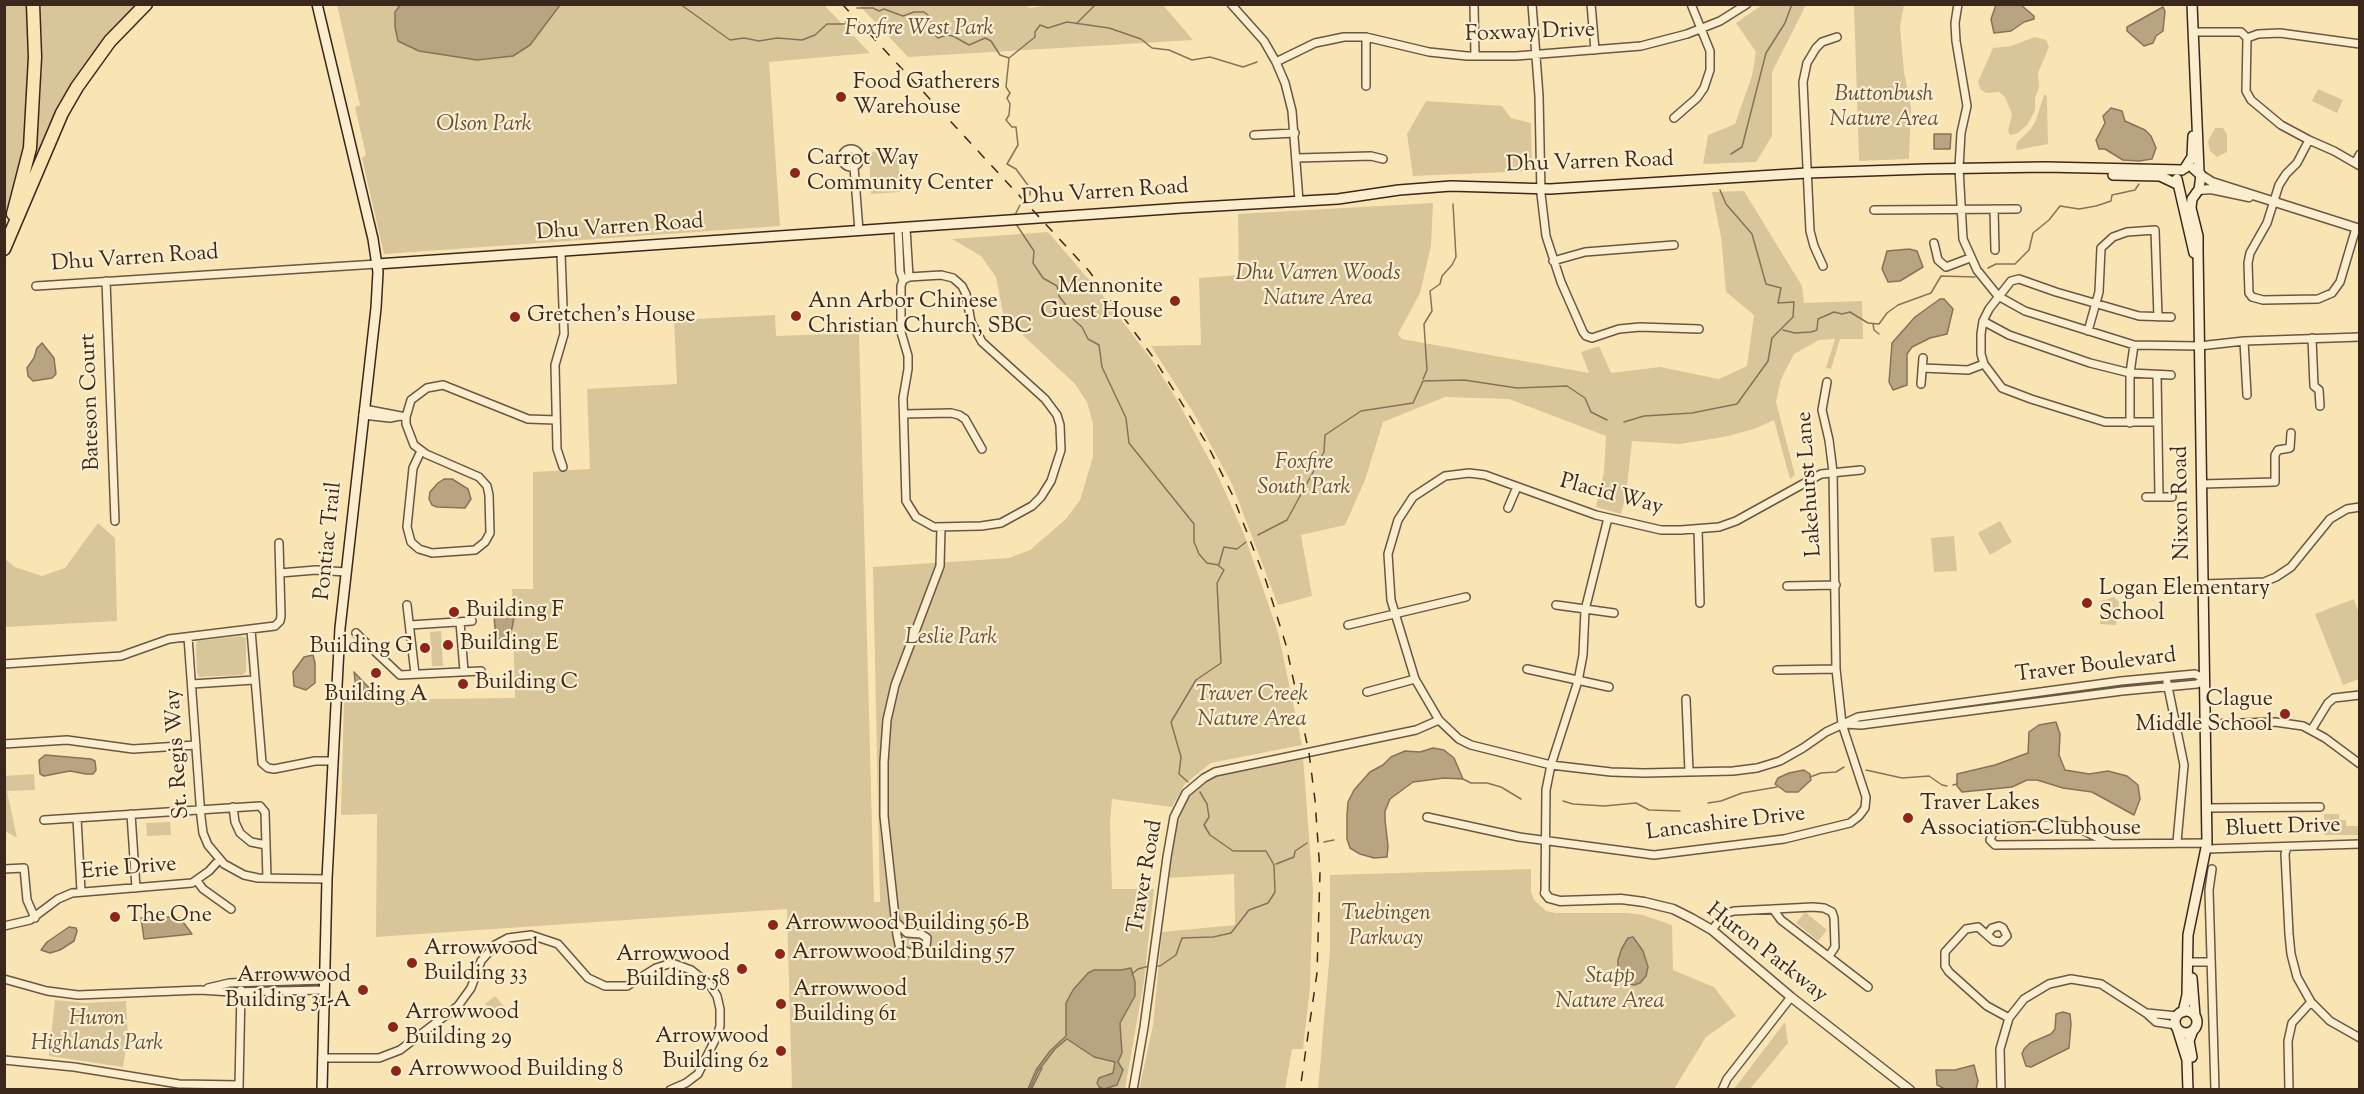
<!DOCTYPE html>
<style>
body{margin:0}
#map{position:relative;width:2364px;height:1094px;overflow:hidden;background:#f9e5b4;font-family:"Sorts Mill Goudy",serif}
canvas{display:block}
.frame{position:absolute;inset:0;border:6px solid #3c271d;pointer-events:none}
</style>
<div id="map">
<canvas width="2364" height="1094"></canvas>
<div class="frame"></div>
</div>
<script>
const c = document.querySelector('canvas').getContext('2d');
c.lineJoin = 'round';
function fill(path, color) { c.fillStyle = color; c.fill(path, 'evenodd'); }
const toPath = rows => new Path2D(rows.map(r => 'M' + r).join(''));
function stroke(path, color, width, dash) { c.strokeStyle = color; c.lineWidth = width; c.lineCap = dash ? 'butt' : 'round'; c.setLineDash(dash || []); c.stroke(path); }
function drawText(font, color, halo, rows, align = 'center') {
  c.font = font + ' "Sorts Mill Goudy",serif'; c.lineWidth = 4.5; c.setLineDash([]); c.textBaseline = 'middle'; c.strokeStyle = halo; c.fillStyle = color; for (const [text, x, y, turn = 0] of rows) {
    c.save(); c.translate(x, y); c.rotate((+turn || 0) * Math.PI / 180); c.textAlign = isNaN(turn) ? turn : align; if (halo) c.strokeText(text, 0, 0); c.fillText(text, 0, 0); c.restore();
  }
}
const green = toPath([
 [5,5,28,5,30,35,27,110,23,148,5,223],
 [40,5,136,5,106,36,81,69,61,103,33,165,40,103,42,51],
 [337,5,824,5,870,53,769,62,780,226,384,254,362,158,366,155,355,107,360,105],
 [1025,5,1030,8,1057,4,1163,5,1193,40,908,57,859,5],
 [1762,5,1806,5,1772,72,1772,136,1756,162,1703,164,1708,135,1735,124,1752,76,1756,52,1736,23],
 [1854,5,1904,5,1900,26,1904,72,1911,107,1909,159,1859,161],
 [2035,37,2046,40,2049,47,2038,73,2039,87,2035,98,2035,111,2027,125,2018,133,2010,135,2008,131,2012,114,2005,97,1999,92,1987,93,1981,90,1978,82,1993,48,2011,46],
 [2318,89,2343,100,2337,113,2312,101],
 [2044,95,2046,95,2047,98,2048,144,2016,150,2017,142,2031,129,2036,120],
 [1426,101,1502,106,1511,118,1531,123,1532,171,1413,176,1407,134],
 [2215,128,2223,128,2227,134,2227,152,2217,157,2210,151,2208,141],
 [898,151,900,192,871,194,869,152],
 [1744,191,1802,286,1804,303,1862,301,1863,339,1840,339,1831,369,1826,368,1835,339,1819,340,1794,354,1781,379,1776,402,1795,475,1790,479,1774,420,1754,429,1724,437,1680,444,1632,441,1626,494,1621,514,1596,507,1604,472,1606,436,1509,399,1445,397,1383,422,1365,480,1345,525,1301,535,1312,596,1278,605,1232,484,1193,412,1151,346,1201,345,1199,278,1239,275,1238,214,1433,203,1431,246,1420,293,1398,334,1402,339,1589,373,1581,352,1599,346,1611,373,1660,367,1719,379,1747,366,1754,315,1726,292,1721,237,1712,192],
 [1048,232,1103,296,1152,360,1177,400,1218,476,1244,534,1278,632,1302,745,1211,763,1185,784,1172,807,1112,799,1110,822,1112,889,1154,889,1144,981,1125,1089,792,1089,787,909,376,937,377,814,341,815,344,700,515,698,512,589,533,589,533,472,590,469,587,389,677,384,674,320,775,315,776,336,859,333,874,902,880,902,873,567,1009,558,1030,550,1066,519,1080,500,1093,457,1093,424,1087,402,1075,384,1011,324,1003,313,996,277,981,256,952,239],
 [2000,521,2012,542,1990,555,1978,533],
 [98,523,115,538,117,621,5,627,5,559,15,567,42,576,65,568],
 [1954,536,1957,571,1934,572,1931,538],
 [2114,597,2119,602,2116,625,2100,624,2101,601],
 [2354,599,2359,614,2359,679,2343,685,2315,614],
 [441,631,443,666,432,666,430,632],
 [241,636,246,638,246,672,242,675,199,677,197,672,196,645,197,641],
 [1303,757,1313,890,1310,987,1303,1049,1292,1049,1285,1089,1139,1090,1153,1025,1162,932,1235,925,1234,874,1166,878,1173,839,1186,797,1210,779,1242,768],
 [34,774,35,790,7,791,17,838,5,831,5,776],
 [2324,814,2339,814,2339,820,2346,820,2346,826,2359,826,2359,835,2324,835],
 [170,822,171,835,147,836,146,823],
 [1531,869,1531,892,1534,900,1546,911,1556,913,1628,913,1643,915,1672,925,1673,970,1714,987,1736,1016,1706,1037,1674,1089,1318,1090,1330,951,1330,875],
 [1805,912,1827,930,1818,941,1796,923],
 [495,996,509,1012,499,1020,485,1004],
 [55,1000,86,1003,126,1001,128,1037,123,1067,49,1056],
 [1785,1022,1788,1043,1750,1089,1734,1089]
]);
const water = toPath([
 [401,4,560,4,560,5,530,45,513,56,477,60,419,51,398,41,395,27,395,12,401,4],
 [1996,5,2021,5,2034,16,2034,19,2024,22,2011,31,1994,33,1991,19,1996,5],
 [2163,7,2165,11,2163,31,2156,36,2153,43,2144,46,2127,31,2127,27,2163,7],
 [2111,108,2122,111,2125,121,2145,130,2151,136,2156,148,2152,159,2139,161,2123,160,2105,149,2099,149,2096,140,2105,123,2103,116,2111,108],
 [1934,134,1951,134,1950,149,1934,149,1934,134],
 [1909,249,1917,251,1923,267,1900,281,1888,282,1882,269,1887,251,1909,249],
 [1940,299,1944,299,1953,309,1947,334,1930,338,1912,347,1907,354,1907,385,1893,390,1889,382,1892,343,1915,317,1940,299],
 [42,343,54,358,56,374,52,378,33,381,28,376,27,368,34,358,37,348,42,343],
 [444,479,452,479,468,489,471,499,465,508,437,507,432,505,429,499,430,492,438,483,444,479],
 [498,604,509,611,515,612,510,639,496,639,493,605,498,604],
 [313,655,315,663,315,683,306,690,294,686,293,672,304,657,313,655],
 [354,672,373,692,374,695,357,696,354,672],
 [2056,722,2060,734,2059,755,2065,770,2089,774,2108,771,2127,776,2138,785,2140,799,2134,815,2092,792,2063,788,2037,780,2027,780,2012,787,1962,792,1957,786,1957,774,1995,765,2028,753,2029,732,2039,725,2056,722],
 [1433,748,1444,750,1454,758,1463,779,1444,778,1413,782,1390,799,1385,811,1385,820,1388,846,1387,857,1374,858,1360,854,1350,848,1347,839,1347,815,1348,802,1354,790,1370,772,1383,765,1391,757,1405,751,1420,752,1433,748],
 [45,755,91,759,95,761,96,770,93,774,86,774,70,771,44,776,40,774,39,760,45,755],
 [1804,770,1810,774,1811,780,1798,792,1786,792,1775,784,1778,778,1789,773,1804,770],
 [168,917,180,918,192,934,144,939,141,918,168,917],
 [69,927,76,928,77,931,74,941,60,950,50,953,41,950,47,942,69,927],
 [1633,937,1643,951,1648,967,1646,976,1640,983,1634,985,1627,984,1621,979,1618,971,1618,960,1622,948,1628,938,1633,937],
 [1131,968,1135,982,1135,996,1120,1023,1122,1053,1118,1062,1123,1070,1117,1085,1104,1089,1099,1087,1097,1083,1099,1078,1113,1073,1115,1062,1094,1057,1067,1039,1055,1049,1038,1071,1030,1089,1028,1089,1036,1070,1050,1051,1066,1036,1066,1003,1073,990,1088,973,1094,970,1121,970,1131,968],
 [2063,1012,2070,1014,2071,1024,2069,1048,2031,1067,2026,1066,2022,1054,2024,1049,2030,1043,2051,1034,2055,1029,2056,1014,2063,1012],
 [1974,1065,1978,1081,1976,1089,1945,1089,1937,1085,1936,1070,1955,1070,1974,1065]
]);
const stream = toPath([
 [680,4,730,40,744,38,759,41,777,38,802,40,815,35,827,24,845,24,848,18],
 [1119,4,1126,4],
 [857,8,873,8,879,11,884,9,903,16,914,12,924,12,930,17,930,30,938,38,947,35,953,36,969,45,985,38,991,41,1000,55,1009,58,1006,87,1010,93,1007,98,1010,104,1009,115,1006,120,1012,127,1016,127,1018,145,1007,164,1016,169,1030,188,1030,195],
 [1077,23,1096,4],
 [1009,58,1035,37,1035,32,1040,25,1048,28,1067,22,1109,28,1141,39,1152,48,1169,50,1192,60,1210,57,1243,67,1257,62],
 [1731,154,1742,147,1766,53,1785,23,1792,4],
 [1015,215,1020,205],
 [1016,224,1034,251,1033,263,1043,278,1057,286,1059,296,1069,309,1073,319,1082,327,1088,339,1099,345,1102,367,1126,418,1129,443,1194,524,1194,542,1199,554,1207,563,1219,565],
 [1988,268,1996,264,2015,264,2029,250,2033,233,2049,220,2060,206,2079,209,2096,206,2111,201,2112,195,2135,190,2139,184],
 [1873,324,1874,330,1879,334],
 [1783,330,1795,333,1811,332,1817,330,1818,319,1834,312,1842,314,1850,312,1868,323,1879,324,1887,313,1898,305,1931,293,1941,276,1975,277],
 [1423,379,1427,370,1424,324,1432,311,1430,291,1440,284,1442,276,1452,265,1456,257,1453,204],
 [1624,422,1644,416,1692,413,1737,404,1768,361,1772,338,1793,317,1794,302,1778,303,1781,288,1766,284,1752,234,1726,204,1720,190],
 [1258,535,1287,520,1324,452,1325,435,1361,411,1413,403,1423,381,1464,380,1517,388,1567,386,1585,398,1591,412,1607,420],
 [1219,564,1224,547,1237,549,1246,542],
 [1866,770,1902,778,1929,776,1942,785,1947,786],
 [1810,777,1821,773,1836,772,1844,767],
 [1463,779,1471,783,1487,783,1501,787,1521,799],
 [1188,782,1179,774,1181,757,1171,722,1196,680,1221,663,1217,583,1224,570,1219,566],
 [1953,785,1957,784],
 [1563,801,1573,804,1604,806,1636,803,1649,810,1680,811],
 [1708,803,1721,801,1742,793,1777,787],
 [1324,842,1334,840],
 [1276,864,1294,857,1295,851,1307,843],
 [1154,966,1160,966,1176,955,1182,938,1213,937,1231,933,1249,910,1268,903,1275,892,1274,865,1266,851,1233,851,1210,835,1204,825,1209,817,1207,804,1200,792],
 [1132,974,1138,969,1149,966],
 [1031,1090,1042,1068]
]);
const minor = toPath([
 [1231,4,1264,41,1276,62,1285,83,1292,111,1299,201],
 [1474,4,1475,56],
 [1532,4,1539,96,1541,194,1546,236,1561,282,1583,332,1586,336,1592,338,1619,329,1640,327,1699,329],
 [1591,4,1595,50],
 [1958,4,1955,23,1956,41,1967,106,1961,133,1959,168,1963,239,1977,270,1998,296,2025,311,2134,345,2199,346,2244,341,2360,337],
 [2193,32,2241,32,2247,38,2258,34,2280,33,2360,44],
 [2247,38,2246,91,2251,100,2281,125,2309,140,2334,151,2360,166],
 [1276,62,1315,43,1344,37,1366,37,1429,52,1467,56,1516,56,1641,46,1687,34,1720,21,1747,4],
 [1366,86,1366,37],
 [1674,118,1697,98,1704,88,1710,70,1710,51,1691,4],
 [1254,135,1295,133],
 [2309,140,2297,163,2286,174,2279,185,2267,223,2250,253,2248,263,2249,293,2252,297,2263,300,2318,299,2332,293,2340,282,2356,228],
 '842 158a9 9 0 1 1 18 0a9 9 0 1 1-18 0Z',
 [1297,158,1371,156,1383,159],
 [2355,163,2360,154],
 [854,167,859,231],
 [1994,209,1995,250],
 [1874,210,2017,209],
 [898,228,900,272,903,280],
 [906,228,909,277],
 [1934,243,1938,260,1946,267,1970,258],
 [561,253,564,334,555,365,557,449,563,467],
 [1553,261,1585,252,1674,245],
 [1823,266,1814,246,1810,231,1803,82,1807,63,1816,48,1822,42,1837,37],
 [941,275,953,278,962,286,966,294,971,322,982,342,1045,399,1057,415,1060,425,1061,450,1051,481,1041,497,1032,506,1001,523,981,526,934,527,916,517,906,501,903,398,908,369,908,356,901,332,901,286,903,280,909,277,941,275],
 [106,281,115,521],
 [36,286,377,264],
 [1983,321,2009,335,2090,363,2130,373,2171,375],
 [2088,331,2099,292,2101,248,2113,237,2127,232,2155,230,2158,317],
 [2312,338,2314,386,2319,390,2320,406],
 [2244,341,2247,395],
 [1922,368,1968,370,1984,364],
 [2157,375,2159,497],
 [1921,384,1923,358],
 [364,409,406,417],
 [904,414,951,413,959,415,965,419,982,449],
 [363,415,390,418,400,416],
 [2157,422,2105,422,2031,399,2002,388,1984,364,1981,354,1981,334,1983,321,1989,309,2011,281,2019,279,2056,292,2139,316,2171,317],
 [2130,423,2130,373,2134,345],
 [421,451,413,468,407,527,411,542,419,549,432,553,475,550,485,542,490,533,489,495,487,486,479,477,426,454,414,445,406,424,406,417,411,400,427,388,443,385,528,419,556,420],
 [1861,470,1821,474,1736,521,1719,527,1681,530,1661,530,1596,515,1485,475,1469,473,1445,476,1413,497,1398,520,1388,554,1391,600,1415,679,1439,720,1459,739,1471,745,1551,765,1611,772,1644,773,1733,771,1757,768,1780,761,1803,748,1826,732,1858,717,2121,681,2195,674,2205,679],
 [2202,484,2275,482,2275,455,2278,450,2290,448,2291,433],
 [2146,497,2172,497],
 [1508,508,1517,487],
 [1698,529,1700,603],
 [280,573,316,570,346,572],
 [2204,584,2264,582,2276,577,2291,567,2330,519,2347,509,2360,507],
 [1787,586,1836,585],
 [407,605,415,674],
 [1556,605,1614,613],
 [460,622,464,671],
 [410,625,472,621],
 [1348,625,1466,597],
 [251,630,262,763,268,768,274,769,315,761,333,761],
 [356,633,364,641],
 [188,637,201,817,203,833,208,845,224,864,244,875,258,878,327,879],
 [339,648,355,647,364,641,400,675,481,671],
 [4,664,121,656,169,639,275,626,280,621,281,616,279,543],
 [1527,669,1609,687],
 [1777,670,1836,669],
 [2167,682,2184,765,2177,842],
 [192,684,254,680],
 [1367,692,1415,679],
 [1686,699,1689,772],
 [1845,724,1861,725,2122,691,2197,684,2205,679],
 [2207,724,2275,722,2303,726,2325,738,2360,764],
 [2312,729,2328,703,2334,698,2360,695],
 [4,744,67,740,133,749,196,745],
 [233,807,235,822,240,833,251,842,266,845],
 [2207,808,2320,807],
 [131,814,136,888],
 [1427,817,1519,837,1654,855,1784,839,1850,823,1859,816,1865,808,1866,797,1842,724,1836,669,1833,472,1829,440,1822,410,1827,382],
 [77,818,81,891],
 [44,820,260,806,265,812,267,878],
 [2111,844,2078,828,2059,825,1995,827,1990,840,1995,845,2207,843],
 [2287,847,2285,854,2289,934,2291,954,2297,977,2311,1002,2330,1021,2360,1038],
 [2207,849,2360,844],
 [4,869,24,868,27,900,35,918],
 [2212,869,2209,890,2215,1090],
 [197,881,203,889,231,909],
 [1545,893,1546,790,1551,765,1578,681,1583,655,1585,610,1608,518],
 [1773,909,1781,920,1868,987],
 [897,923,907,933,921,934,927,938,926,946,919,953,910,953,900,949,897,935,884,816,884,762,887,720,895,685,940,566,941,528],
 [4,926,30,920,58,899,72,893,192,883,209,871,220,859],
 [1712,930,1724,914,1734,911,1813,907,1824,908,1832,912,1834,918,1835,947,1829,956],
 [1987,935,1992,928,1999,926,2003,928,2007,936,2001,942,1994,941,1987,935,1978,927,1966,929,1945,952,1945,966,1949,972,1987,1006,2009,1018],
 [2192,962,2211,962],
 [4,979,47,991,78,995,200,990,231,992,324,990],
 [208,988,229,983,324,980],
 [2147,1013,2177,1016],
 [322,1058,379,1058,400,1050,458,1006,471,988,481,961,495,945,508,938,531,935,558,944,588,978,605,986,627,986,656,968,672,963,691,970,710,985,717,996,720,1009,720,1026,717,1036,698,1074,686,1083,670,1090],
 [4,1060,74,1067,179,1084,239,1085],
 [239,1087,241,990],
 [1133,1090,1144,1027,1167,857,1174,817,1186,793,1204,778,1215,772,1416,730,1439,720],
 [1722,1090,1727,1079,1791,997],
 [2001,1090,2000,1049,2009,1018,2024,999,2049,984,2071,979,2101,984,2146,1013,2156,1022,2176,1025],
 [2289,1090,2288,1041,2292,1023,2311,1002]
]);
const tertiary = toPath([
 [2201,175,2212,182,2360,229],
 [2197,192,2199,190,2211,189,2249,197],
 [1545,893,1549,898,1560,901,1621,899,1644,902,1673,909,1691,918,1712,930,1791,997,1910,1090]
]);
const secondary = toPath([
 [317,4,373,239,378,272,376,308,340,628,327,879,322,1090],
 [2192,4,2199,171],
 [2185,168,2192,157,2193,136],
 [2193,168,2201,175,2199,190],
 [2113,175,2160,176,2177,184],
 [2177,179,2194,253],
 [377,264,1182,208,1338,199,1399,190,1451,186,1550,189,1807,173,1926,169,2045,167,2182,170],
 [2192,978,2195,1016],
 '2175 1022a11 11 0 1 1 22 0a11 11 0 1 1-22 0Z',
 [2183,1012,2187,995,2188,935,2207,843,2198,250,2198,236,2191,208,2192,199,2197,192],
 [2177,1028,2187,1060,2188,1090],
 [2192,1057,2189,1041,2193,1030]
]);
const motorway = toPath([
 [13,214,30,148,35,57,33,4],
 [4,249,62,113,77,87,110,41,146,4]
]);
const rail = toPath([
 [842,4,1089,271,1153,357,1207,444,1232,494,1266,581,1286,645,1309,753,1315,800,1320,872,1317,973,1300,1090]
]);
const markers = [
 [841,97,6,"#8f2418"],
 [795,173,6,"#8f2418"],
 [1175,301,6,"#8f2418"],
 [796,316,6,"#8f2418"],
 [515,317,6,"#8f2418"],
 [2087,603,6,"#8f2418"],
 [454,612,6,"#8f2418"],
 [448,645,6,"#8f2418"],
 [425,648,6,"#8f2418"],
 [376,673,6,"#8f2418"],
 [463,684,6,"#8f2418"],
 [2285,714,6,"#8f2418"],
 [1908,818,6,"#8f2418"],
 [115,917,6,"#8f2418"],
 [773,925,6,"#8f2418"],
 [780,954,6,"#8f2418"],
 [412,963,6,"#8f2418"],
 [742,969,6,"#8f2418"],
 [363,990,6,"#8f2418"],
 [781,1004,6,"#8f2418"],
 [393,1027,6,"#8f2418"],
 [781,1051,6,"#8f2418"],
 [396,1071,6,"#8f2418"]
];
const parkNames = [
 ["Foxfire West Park",919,30],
 ["Buttonbush",1884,96],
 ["Nature Area",1884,121],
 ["Olson Park",484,126],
 ["Dhu Varren Woods",1318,275],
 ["Nature Area",1318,300],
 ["Foxfire",1304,464],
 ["South Park",1304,489],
 ["Leslie Park",951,639],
 ["Traver Creek",1252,696],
 ["Nature Area",1252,721],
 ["Tuebingen",1386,915],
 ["Parkway",1386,940],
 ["Stapp",1610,978],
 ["Nature Area",1610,1003],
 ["Huron",97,1020],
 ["Highlands Park",97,1045]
];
const streetNames = [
 ["Foxway Drive",1530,34,-2],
 ["Dhu Varren Road",1590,164,-2],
 ["Dhu Varren Road",1105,194,-4],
 ["Dhu Varren Road",620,229,-4],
 ["Dhu Varren Road",135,260,-4],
 ["Bateson Court",92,402,-92],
 ["Lakehurst Lane",1811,484,-94],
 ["Placid Way",1611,496,15],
 ["Nixon Road",2183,503,-91],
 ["Pontiac Trail",330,541,-84],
 ["Traver Boulevard",2096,667,-7],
 ["St. Regis Way",179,754,-94],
 ["Lancashire Drive",1726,825,-7],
 ["Bluett Drive",2283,829,-2],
 ["Erie Drive",129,870,-5],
 ["Traver Road",1147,877,-80],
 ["Huron Parkway",1766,954,38]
];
const poiNames = [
 ["Food Gatherers",853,84],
 ["Warehouse",853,109],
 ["Carrot Way",807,160],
 ["Community Center",807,185],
 ["Mennonite",1163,288,"right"],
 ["Guest House",1163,313,"right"],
 ["Ann Arbor Chinese",808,303],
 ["Christian Church, SBC",808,328],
 ["Gretchen's House",527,317],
 ["Logan Elementary",2099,590],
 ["School",2099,615],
 ["Building F",466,612],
 ["Building E",460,645],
 ["Building G",413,648,"right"],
 ["Building C",475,684],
 ["Building A",376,696,"center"],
 ["Clague",2273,701,"right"],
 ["Middle School",2273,726,"right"],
 ["Traver Lakes",1920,805],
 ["Association Clubhouse",1920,830],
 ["The One",127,917],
 ["Arrowwood Building 56-B",785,925],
 ["Arrowwood",424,950],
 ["Building 33",424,975],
 ["Arrowwood Building 57",792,954],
 ["Arrowwood",730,956,"right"],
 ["Building 58",730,981,"right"],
 ["Arrowwood",351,977,"right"],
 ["Building 31-A",351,1002,"right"],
 ["Arrowwood",793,991],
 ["Building 61",793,1016],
 ["Arrowwood",405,1014],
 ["Building 29",405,1039],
 ["Arrowwood",769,1038,"right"],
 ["Building 62",769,1063,"right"],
 ["Arrowwood Building 8",408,1071]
];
fill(green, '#d9c59a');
fill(water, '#b9a481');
stroke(water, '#877259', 1.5);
stroke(stream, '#877259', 1.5);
stroke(minor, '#6b5643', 10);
stroke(tertiary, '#6b5643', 11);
stroke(secondary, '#3c271d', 12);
stroke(motorway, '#3c271d', 15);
stroke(minor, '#fbeece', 7);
stroke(tertiary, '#fbeece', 8);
stroke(secondary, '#fbeece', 9);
stroke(motorway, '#f9e5b4', 12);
stroke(rail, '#3c271d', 1.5, [10, 10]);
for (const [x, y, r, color] of markers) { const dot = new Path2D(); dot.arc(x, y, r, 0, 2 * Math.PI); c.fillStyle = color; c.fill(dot); stroke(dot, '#fbeece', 2); }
drawText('italic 22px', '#634e3c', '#fbeece', parkNames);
drawText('22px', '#3c271d', '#fbeece', streetNames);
drawText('22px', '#3c271d', '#fbeece', poiNames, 'left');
</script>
